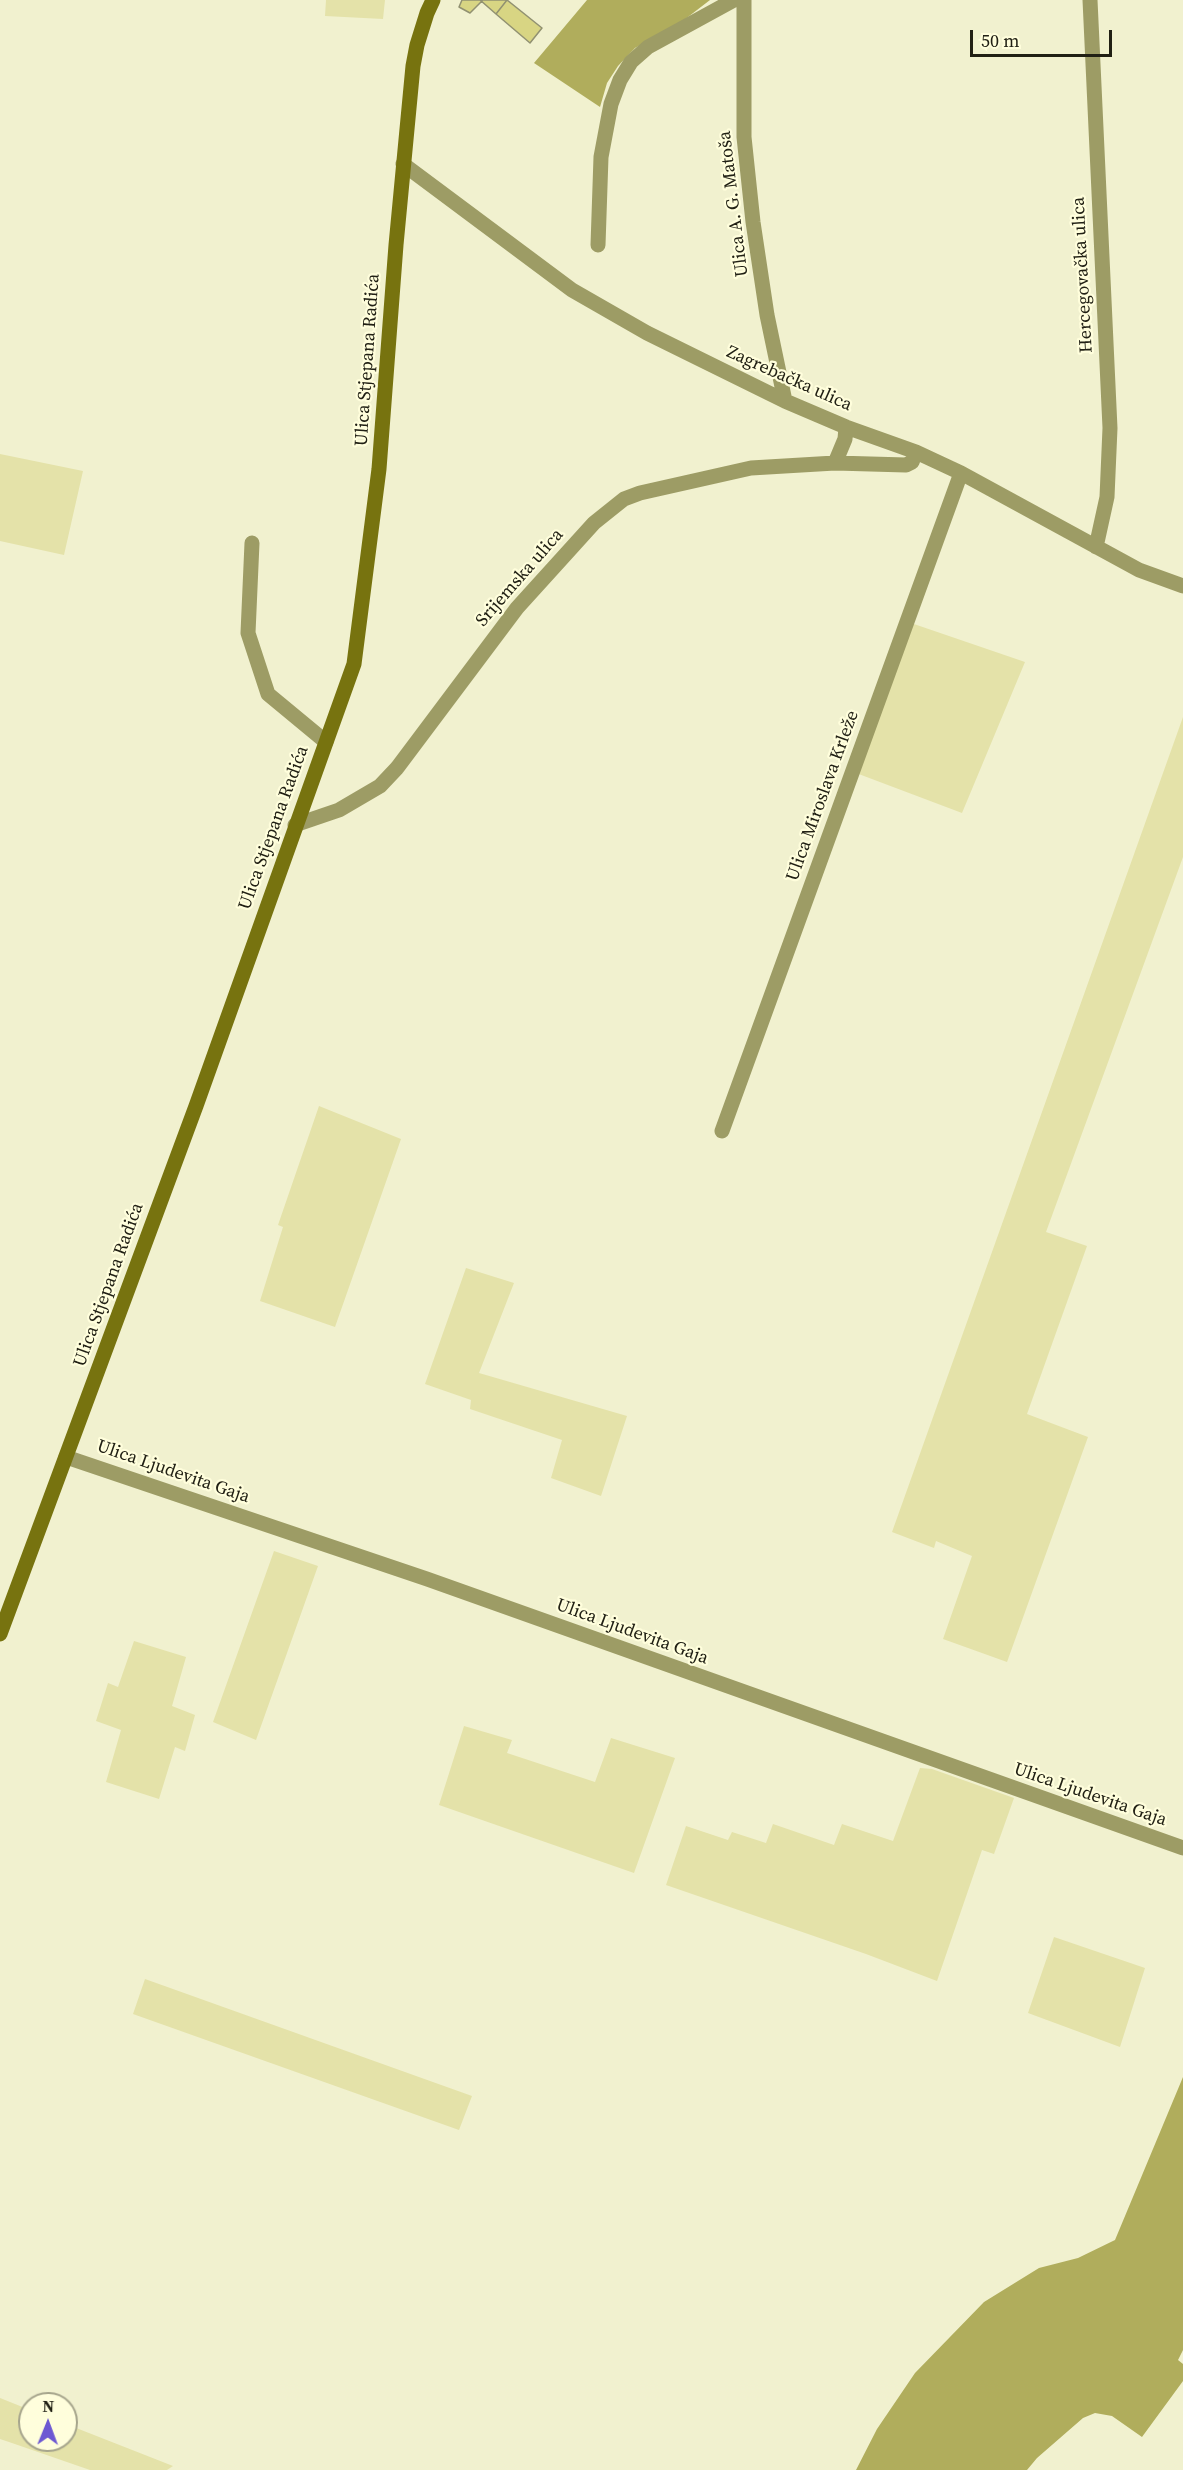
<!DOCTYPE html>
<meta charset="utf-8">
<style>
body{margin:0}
#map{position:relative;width:1183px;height:2470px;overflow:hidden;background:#f1f1cf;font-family:"Source Serif 4",serif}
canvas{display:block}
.north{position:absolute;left:18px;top:2392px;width:60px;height:60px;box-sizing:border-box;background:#fffedc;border:2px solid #a6a58c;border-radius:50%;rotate:1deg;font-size:16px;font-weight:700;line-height:24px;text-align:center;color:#212014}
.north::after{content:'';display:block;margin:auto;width:21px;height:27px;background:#6d58d2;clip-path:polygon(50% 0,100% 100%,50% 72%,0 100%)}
.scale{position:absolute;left:970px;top:30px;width:142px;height:27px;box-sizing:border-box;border:3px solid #212014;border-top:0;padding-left:8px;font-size:18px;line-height:21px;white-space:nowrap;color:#212014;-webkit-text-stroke:4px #fffedc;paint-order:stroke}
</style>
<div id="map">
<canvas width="1183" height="2470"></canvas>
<div class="north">N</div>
<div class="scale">50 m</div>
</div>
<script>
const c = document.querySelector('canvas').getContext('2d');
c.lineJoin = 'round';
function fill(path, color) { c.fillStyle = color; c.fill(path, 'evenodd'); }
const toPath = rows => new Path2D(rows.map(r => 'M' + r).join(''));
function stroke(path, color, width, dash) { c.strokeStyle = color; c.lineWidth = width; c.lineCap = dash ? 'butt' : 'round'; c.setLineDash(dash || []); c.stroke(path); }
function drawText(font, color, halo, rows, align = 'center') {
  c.font = font + ' "Source Serif 4",serif'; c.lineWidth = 4.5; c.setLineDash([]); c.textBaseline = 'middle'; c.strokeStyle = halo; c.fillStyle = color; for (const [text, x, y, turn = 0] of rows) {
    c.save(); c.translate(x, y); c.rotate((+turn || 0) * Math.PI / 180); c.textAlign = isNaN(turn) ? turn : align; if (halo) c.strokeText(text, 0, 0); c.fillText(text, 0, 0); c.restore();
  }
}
const green = toPath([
 [326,0,385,0,383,19,325,16],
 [0,454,83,471,64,555,0,541],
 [911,623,1025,662,962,813,856,773],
 [1183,717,1183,857,1046,1232,1087,1246,1027,1414,1088,1437,1007,1662,943,1639,972,1556,936,1541,934,1548,892,1532],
 [319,1106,401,1139,335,1327,260,1301,283,1227,278,1225],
 [466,1268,514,1283,479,1373,627,1416,601,1496,551,1478,562,1440,470,1409,471,1400,425,1384],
 [274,1551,318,1566,256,1740,213,1722],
 [134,1641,186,1657,172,1706,195,1715,185,1751,175,1747,159,1799,106,1782,121,1730,96,1721,108,1683,118,1687],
 [464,1726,512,1740,507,1753,595,1782,611,1738,675,1758,634,1873,439,1805],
 [920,1768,932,1769,1014,1798,994,1854,982,1850,937,1981,866,1954,666,1885,686,1826,728,1840,732,1832,766,1843,773,1824,834,1845,842,1824,893,1841],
 [1054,1937,1145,1968,1120,2047,1028,2013],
 [145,1979,472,2096,459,2130,133,2014],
 [0,2398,30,2410,30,2440,66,2440,66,2424,173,2466,167,2470,90,2470,9,2442,0,2439]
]);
const forest = toPath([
 [587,0,710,0,684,20,635,48,618,66,607,83,600,107,534,63],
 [1183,2077,1183,2350,1178,2360,1183,2364,1183,2381,1142,2437,1112,2416,1095,2413,1083,2418,1037,2458,1027,2470,856,2470,877,2429,915,2373,984,2302,1039,2268,1078,2258,1115,2240]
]);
const building = toPath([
 [462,0,480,0,482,1,470,13,459,7,462,0],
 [480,0,507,0,496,14,480,0],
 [507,0,542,28,530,43,496,14,507,0]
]);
const street = toPath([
 [744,0,744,137,753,222,767,315,785,401],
 [1090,0,1110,428,1107,497,1096,547],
 [403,164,572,290,647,333,785,401,846,427,916,452,961,473,1139,570,1183,586],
 [598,245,601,157,611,104,620,80,631,62,648,47,734,0],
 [835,463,845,439,846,427],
 [252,543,248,633,268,694,326,742],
 [295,825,339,810,380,786,397,768,517,608,594,523,624,499,640,493,751,468,835,463,906,465,912,462,916,452],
 [722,1131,961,473],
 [66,1457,427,1579,1183,1848]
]);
const secondary = toPath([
 [0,1634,196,1106,354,664,379,469,396,245,413,66,417,45,427,13,433,0]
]);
const streetNames = [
 ["Ulica A. G. Matoša",734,204,-97],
 ["Hercegovačka ulica",1083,275,-93],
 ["Ulica Stjepana Radića",368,360,-86],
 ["Zagrebačka ulica",789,379,24],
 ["Srijemska ulica",520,578,-49],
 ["Ulica Miroslava Krleže",823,796,-70],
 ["Ulica Stjepana Radića",274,828,-70],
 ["Ulica Stjepana Radića",109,1285,-70],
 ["Ulica Ljudevita Gaja",173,1472,19],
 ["Ulica Ljudevita Gaja",632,1632,20],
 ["Ulica Ljudevita Gaja",1090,1795,19]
];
fill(green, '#e4e2a9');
fill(forest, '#b0ad5c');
fill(building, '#d8d583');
stroke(building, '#919171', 1.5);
stroke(street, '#9d9c65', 15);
stroke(secondary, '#77730f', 15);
drawText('18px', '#212014', '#fffedc', streetNames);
</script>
